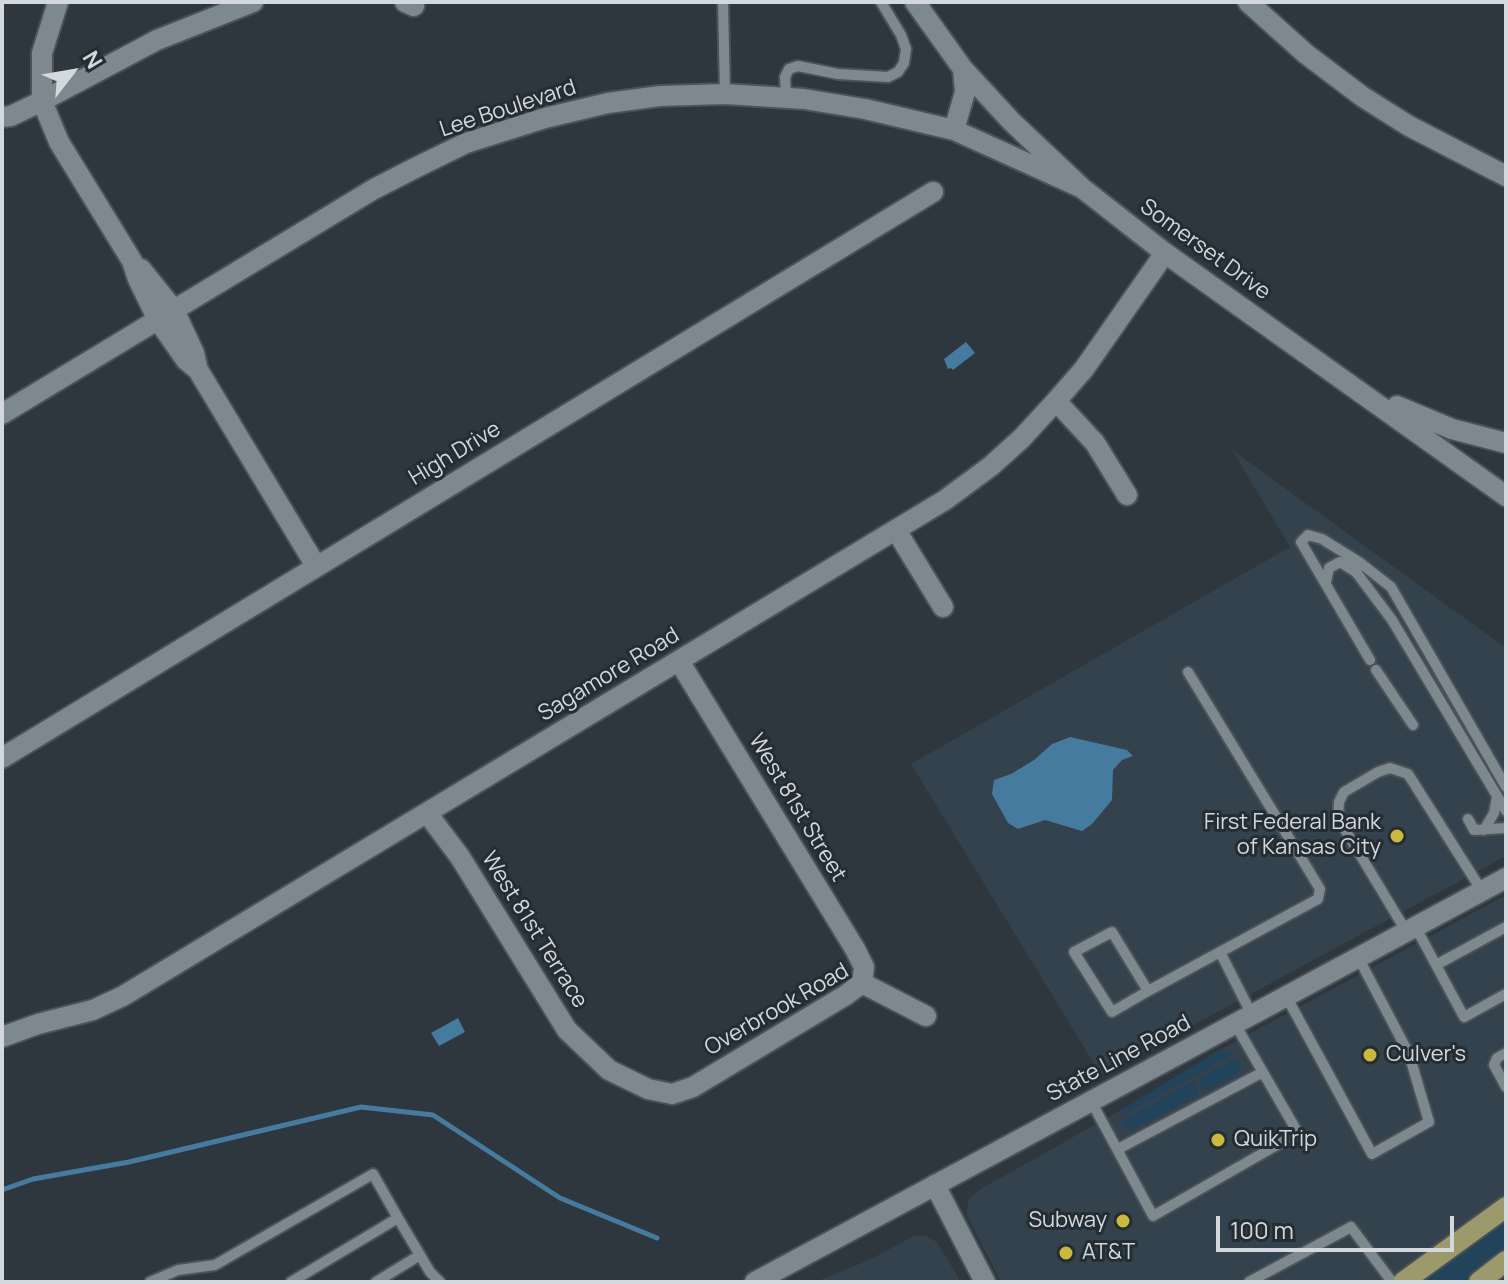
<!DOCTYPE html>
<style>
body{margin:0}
#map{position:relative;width:1508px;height:1284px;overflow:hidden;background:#2e373d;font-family:Manrope,sans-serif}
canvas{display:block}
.frame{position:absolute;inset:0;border:4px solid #d3d8dc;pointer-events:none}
.north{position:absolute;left:32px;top:32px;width:80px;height:80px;-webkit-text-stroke:6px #242d33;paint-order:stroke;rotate:59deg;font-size:22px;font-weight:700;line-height:32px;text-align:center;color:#d3d8dc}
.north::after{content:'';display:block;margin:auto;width:28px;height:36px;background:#d3d8dc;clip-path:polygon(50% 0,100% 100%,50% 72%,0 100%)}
.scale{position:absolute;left:1216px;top:1216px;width:238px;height:36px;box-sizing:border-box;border:4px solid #d3d8dc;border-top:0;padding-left:10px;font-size:24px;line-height:28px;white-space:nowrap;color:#d3d8dc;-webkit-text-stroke:6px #242d33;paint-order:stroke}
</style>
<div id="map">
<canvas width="1508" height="1284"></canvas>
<div class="frame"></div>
<div class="north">N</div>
<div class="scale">100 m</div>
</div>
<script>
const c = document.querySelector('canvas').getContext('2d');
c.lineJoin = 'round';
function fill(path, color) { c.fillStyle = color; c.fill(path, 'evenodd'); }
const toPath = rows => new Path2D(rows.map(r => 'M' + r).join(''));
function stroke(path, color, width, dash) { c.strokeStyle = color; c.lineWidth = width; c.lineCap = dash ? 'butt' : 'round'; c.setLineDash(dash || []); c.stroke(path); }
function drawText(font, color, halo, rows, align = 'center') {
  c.font = font + ' Manrope,sans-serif'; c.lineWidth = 6; c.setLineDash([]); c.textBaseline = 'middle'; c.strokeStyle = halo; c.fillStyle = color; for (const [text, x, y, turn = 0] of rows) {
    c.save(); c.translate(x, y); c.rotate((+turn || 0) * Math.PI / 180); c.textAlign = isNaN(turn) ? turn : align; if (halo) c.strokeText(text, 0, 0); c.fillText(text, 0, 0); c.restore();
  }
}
const built = toPath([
 [1232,450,1506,648,1506,856,1101,1075,911,764,1290,547],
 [1506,895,1506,1193,1387,1282,1001,1282,967,1216,968,1200,979,1190,1128,1106,1216,1052],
 [914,1236,925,1236,937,1242,961,1282,815,1282,869,1260]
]);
const green = toPath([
 [1226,1051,1234,1054,1121,1116,1128,1106,1216,1052],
 [1235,1059,1238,1059,1240,1065,1237,1074,1206,1090,1203,1089,1198,1079],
 [1194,1081,1199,1094,1133,1130,1120,1126,1123,1120],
 [1506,1218,1506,1247,1462,1282,1422,1282]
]);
const water = toPath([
 [966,342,975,353,953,370,951,368,948,369,944,359],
 [1070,737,1127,750,1133,756,1122,760,1113,770,1112,800,1092,824,1082,831,1045,820,1018,829,1008,823,992,794,994,780,1011,774,1034,760,1052,744],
 [458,1018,465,1032,439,1046,431,1033]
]);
const stream = toPath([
 [2,1190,33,1179,129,1162,361,1107,433,1115,560,1198,657,1238]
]);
const service = toPath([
 [723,2,725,94],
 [786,98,785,77,789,69,798,66,838,74,888,77,898,72,904,63,906,49,901,35,881,2],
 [1326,582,1329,568,1340,562,1356,572,1392,620,1506,811],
 [1370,660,1301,542,1308,535,1322,539,1359,562,1391,587,1506,787],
 [1376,670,1413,725],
 [1188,672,1320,889,1318,899,1220,952,1252,1015],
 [1468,819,1474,830,1506,828],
 [1484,830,1494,813,1497,797],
 [1415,926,1464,1017,1506,994],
 [1406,931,1338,818,1339,802,1344,792,1378,772,1390,768,1408,774,1482,891],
 [1436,965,1506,927],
 [1148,991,1112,1012,1074,952,1112,932,1148,991,1220,952],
 [1286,996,1372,1154,1429,1122,1409,1054,1358,957],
 [1506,1053,1497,1058,1494,1065,1506,1087],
 [1091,1101,1153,1216,1298,1133,1235,1024],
 [1118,1149,1263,1072],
 [398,1218,430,1272,440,1282],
 [150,1282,178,1270,215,1265,373,1174,398,1218,291,1282],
 [376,1282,420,1255],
 [1249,1282,1351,1227,1392,1282]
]);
const minor = toPath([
 [58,2,42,53,42,101,59,142,132,261,138,279,158,320,186,360,198,370],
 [405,2,414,6],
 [1248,2,1306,54,1363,97,1409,126,1506,176],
 [2,117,11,116,42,101,157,40,253,2],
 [141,269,174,310,194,353,198,370,316,566],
 [1056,401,1095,443,1127,495],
 [896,530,943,607],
 [679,661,855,949,864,967,862,983],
 [2,758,933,192],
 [427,813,460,857,567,1030,609,1070,648,1089,672,1094,693,1087,846,995,862,983],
 [862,983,926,1016],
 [2,1037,38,1024,93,1010,123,996,945,500,991,466,1022,438,1056,401,1084,369,1165,253],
 [935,1185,985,1282]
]);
const tertiary = toPath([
 [915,2,963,69,1012,122,1082,188,1165,253,1506,496],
 [954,130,965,92,963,69],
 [1397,406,1452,429,1506,443],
 [2,414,374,189,415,168,466,143,545,118,608,103,660,96,725,94,804,99,865,109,954,130,1082,188]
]);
const secondary = toPath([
 [755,1282,1506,878]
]);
const primary = toPath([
 [1403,1282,1506,1207],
 [1479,1282,1506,1261]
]);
const markers = [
 [1397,836,8,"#cbba39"],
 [1370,1055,8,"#cbba39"],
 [1218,1140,8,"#cbba39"],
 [1123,1221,8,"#cbba39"],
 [1066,1253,8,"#cbba39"]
];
const streetNames = [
 ["Lee Boulevard",508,109,-18],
 ["Somerset Drive",1205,250,36],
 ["High Drive",455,454,-31],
 ["Sagamore Road",609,675,-31],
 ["West 81st Street",797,808,59],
 ["West 81st Terrace",534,930,58],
 ["Overbrook Road",777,1010,-30],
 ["State Line Road",1119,1059,-28]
];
const poiNames = [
 ["First Federal Bank",1381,823,"right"],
 ["of Kansas City",1381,848,"right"],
 ["Culver's",1386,1055],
 ["QuikTrip",1234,1140],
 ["Subway",1107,1221,"right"],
 ["AT&T",1082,1253]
];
fill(built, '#33424c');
fill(green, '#22445b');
fill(water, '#467ba0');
stroke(stream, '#467ba0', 5);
stroke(service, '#4b5258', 14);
stroke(minor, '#4b5258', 24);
stroke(tertiary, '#4b5258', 24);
stroke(secondary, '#4b5258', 24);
stroke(primary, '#4b5258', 24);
stroke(service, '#7e888f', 10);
stroke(minor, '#7e888f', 20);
stroke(tertiary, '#7e888f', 20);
stroke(secondary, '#7e888f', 20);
stroke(primary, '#9c996a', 20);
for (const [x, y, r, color] of markers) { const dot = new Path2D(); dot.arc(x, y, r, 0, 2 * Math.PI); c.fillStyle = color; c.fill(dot); stroke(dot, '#242d33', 3); }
drawText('22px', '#d3d8dc', '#242d33', streetNames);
drawText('22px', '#d3d8dc', '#242d33', poiNames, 'left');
</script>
